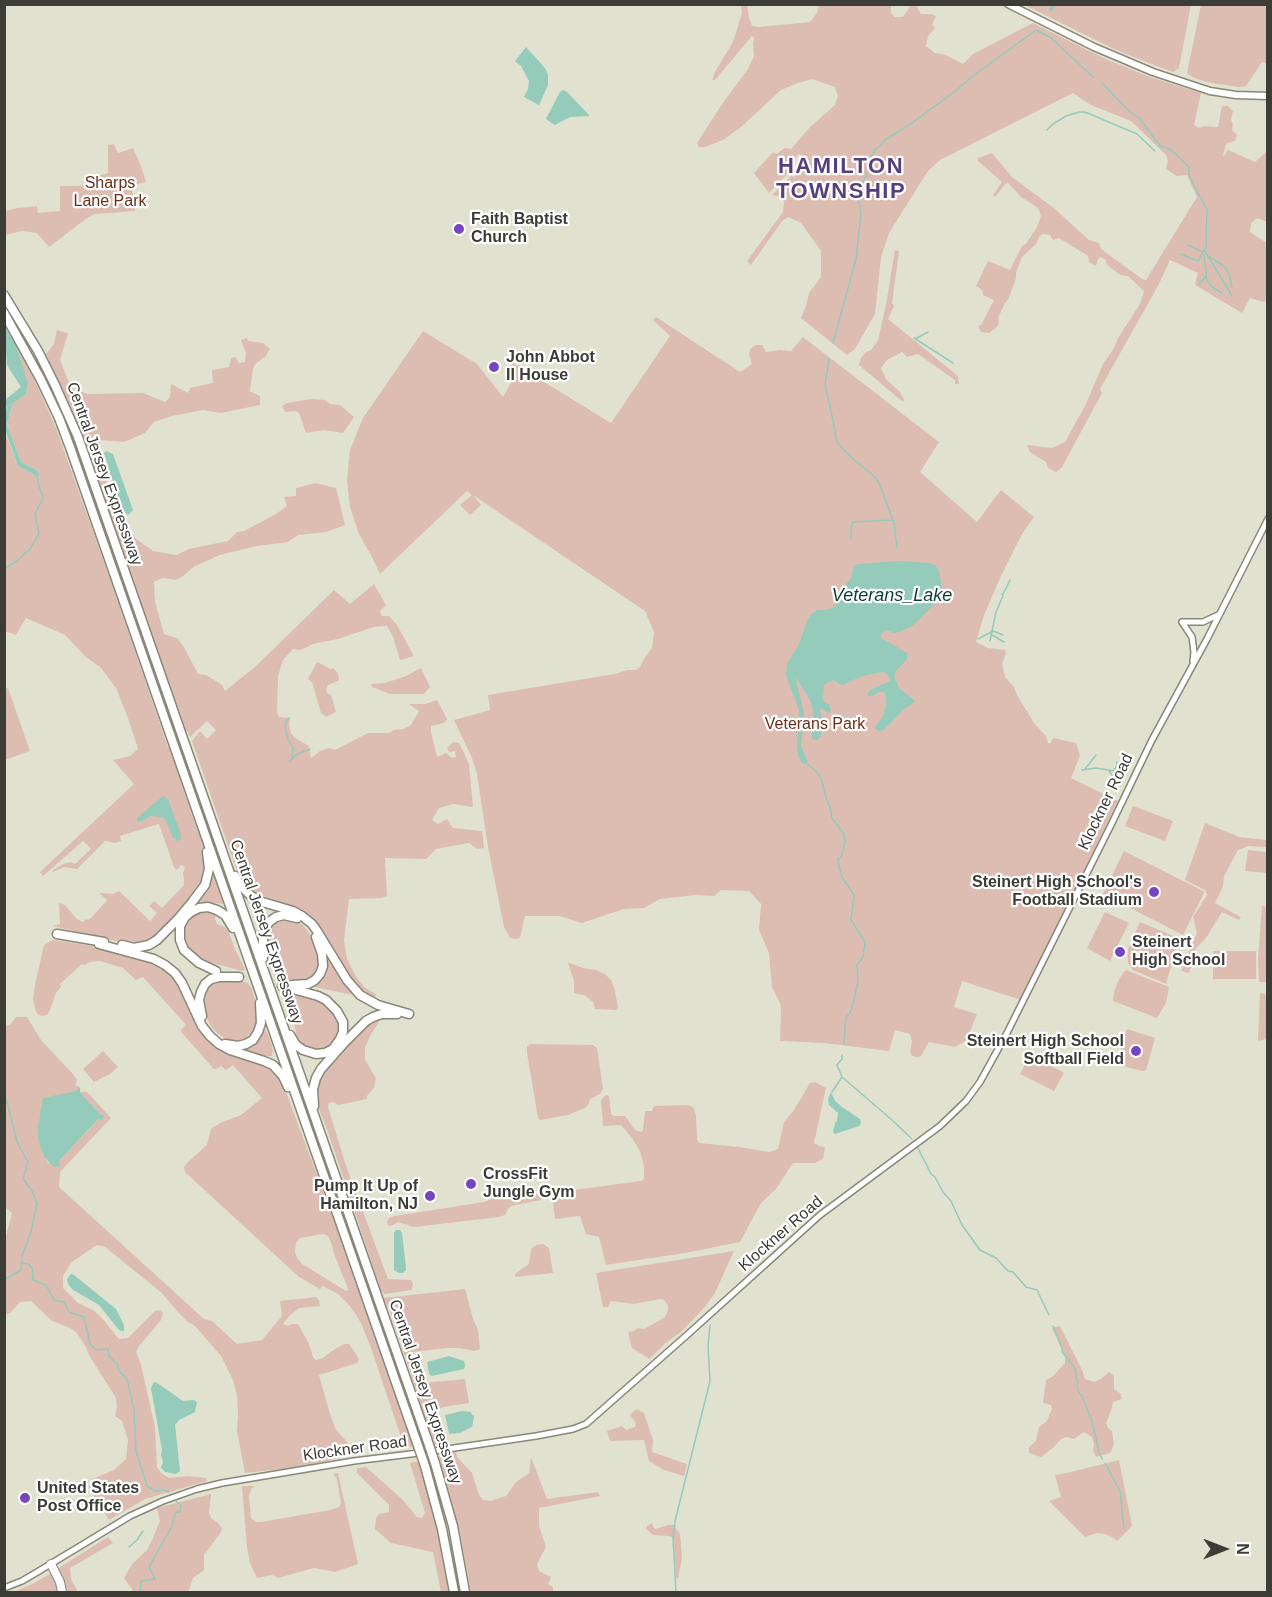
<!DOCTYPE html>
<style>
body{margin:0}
#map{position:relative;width:1272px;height:1597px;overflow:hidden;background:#e1e1d0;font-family:Arial,sans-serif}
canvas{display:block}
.frame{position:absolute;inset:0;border:6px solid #3d3d37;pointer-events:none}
.north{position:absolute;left:1194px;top:1519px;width:60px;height:60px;-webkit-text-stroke:4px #fff;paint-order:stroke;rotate:90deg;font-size:16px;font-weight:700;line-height:24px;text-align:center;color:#3d3d37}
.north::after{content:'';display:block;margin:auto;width:21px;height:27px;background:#3d3d37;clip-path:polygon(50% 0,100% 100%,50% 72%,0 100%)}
</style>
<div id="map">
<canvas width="1272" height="1597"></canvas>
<div class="frame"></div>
<div class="north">N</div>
</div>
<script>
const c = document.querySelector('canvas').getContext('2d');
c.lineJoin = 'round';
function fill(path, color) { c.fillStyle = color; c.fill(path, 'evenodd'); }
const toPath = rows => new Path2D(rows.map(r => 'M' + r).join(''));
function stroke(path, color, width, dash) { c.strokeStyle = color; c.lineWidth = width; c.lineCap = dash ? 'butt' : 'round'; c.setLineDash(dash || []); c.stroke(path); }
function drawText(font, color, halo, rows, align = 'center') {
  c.font = font + ' Arial,sans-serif'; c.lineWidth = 4.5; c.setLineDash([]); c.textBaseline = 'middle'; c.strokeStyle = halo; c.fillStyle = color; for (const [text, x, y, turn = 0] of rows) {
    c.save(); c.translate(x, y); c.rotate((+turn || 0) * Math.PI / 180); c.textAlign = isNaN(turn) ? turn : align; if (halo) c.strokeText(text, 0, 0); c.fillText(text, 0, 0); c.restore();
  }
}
const green = toPath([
 [741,5,747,5,749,18,752,26,759,27,810,22,817,13,819,5,891,5,891,13,895,17,903,17,911,5,916,5,921,14,930,14,936,16,932,25,935,28,928,36,926,46,935,53,946,55,963,64,973,54,1033,23,1108,60,1150,77,1201,93,1194,125,1199,128,1203,126,1218,127,1222,106,1228,106,1233,111,1231,120,1233,124,1232,130,1237,135,1235,141,1227,143,1224,150,1223,157,1228,150,1255,162,1267,151,1267,222,1257,218,1251,223,1250,232,1267,243,1267,300,1264,302,1250,298,1242,313,1195,285,1198,273,1170,260,1159,284,1100,389,1102,393,1062,467,1056,472,1048,468,1046,462,1030,452,1027,445,1052,448,1065,442,1085,406,1103,364,1114,348,1118,338,1140,304,1144,291,1128,276,1120,275,1106,264,1106,260,1101,257,1098,259,1096,266,1089,262,1088,256,1059,238,1053,240,1050,235,1042,234,1039,237,1036,244,1022,257,1016,272,1016,278,1008,300,1005,303,999,316,998,326,989,333,981,332,978,326,981,325,994,300,983,295,982,290,976,286,988,261,1010,270,1022,246,1026,244,1037,227,1041,216,1038,208,1021,197,1008,183,1005,184,995,197,993,195,1002,182,978,161,978,158,992,153,1012,177,1055,209,1089,240,1099,243,1101,249,1142,279,1146,280,1197,197,1187,175,1177,176,1166,169,1168,160,1166,155,1131,121,1091,105,1073,93,940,160,928,171,889,233,881,257,875,314,855,349,847,355,801,318,806,306,809,293,821,277,821,251,801,223,788,217,783,220,751,265,747,261,783,212,784,202,778,196,772,195,792,175,794,177,810,161,799,154,786,167,789,172,769,193,754,173,773,152,776,154,785,148,791,149,810,127,835,105,838,96,835,87,812,79,798,83,781,90,741,127,723,140,705,147,699,147,697,143,724,101,748,69,754,56,753,43,754,38,752,36,715,80,712,80,715,72,733,42,742,13],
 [1025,5,1191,5,1179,68,1173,72,1154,65,1114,49],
 [1201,5,1267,5,1267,64,1262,62,1246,86,1238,87,1206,82,1192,77,1187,73],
 [114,144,118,153,133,148,141,166,146,182,131,186,135,203,135,211,95,214,87,218,49,247,37,233,22,231,5,235,5,211,18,208,37,206,38,213,60,211,60,186,82,186,85,180,108,173,108,145],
 [895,250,899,251,892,303,894,306,888,319,958,376,959,384,955,384,955,380,918,354,907,357,902,352,887,360,881,368,886,379,899,391,904,399,903,402,859,365,861,358,866,352,871,350,878,340,886,305],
 [656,317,740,372,752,364,749,354,750,349,756,345,762,345,766,352,780,350,791,351,803,337,939,442,920,472,977,522,1001,490,1034,517,1022,534,1001,576,984,615,976,642,988,648,1005,650,1006,653,1002,664,1005,677,1014,687,1017,695,1034,723,1046,736,1048,743,1051,743,1053,738,1076,743,1080,756,1071,778,1118,801,1021,1000,962,981,954,1007,977,1014,967,1040,955,1047,929,1042,921,1056,917,1057,912,1056,910,1052,912,1041,910,1034,895,1030,889,1051,824,1043,780,1041,781,1010,780,1003,772,987,769,953,759,930,761,904,749,891,721,890,714,896,696,895,660,899,644,908,624,909,582,923,560,916,525,916,520,938,515,939,510,938,504,927,488,847,477,774,472,758,454,720,490,710,488,695,615,674,627,670,636,670,640,667,644,659,652,648,654,632,645,611,473,495,481,505,470,515,460,505,472,495,467,491,380,574,371,555,359,534,350,507,347,480,350,450,363,418,423,331,477,364,503,397,513,379,506,375,513,363,611,423,670,336,653,320],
 [57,330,68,333,60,360,71,388,88,394,143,393,165,402,170,397,171,384,188,393,190,388,213,383,212,370,229,367,231,358,235,357,239,363,245,362,246,353,241,340,247,338,248,341,263,343,270,349,265,357,255,364,253,369,250,391,260,396,260,405,221,413,203,410,172,416,154,422,145,433,124,442,100,440,100,466,122,519,136,539,153,551,176,555,189,549,228,541,237,532,244,531,276,514,287,506,284,497,296,496,296,488,315,483,336,488,345,525,326,532,298,535,288,542,257,546,220,555,195,566,183,576,176,580,162,578,154,582,155,601,164,634,177,638,184,647,198,674,206,675,222,685,225,691,255,667,334,590,350,604,374,584,386,605,380,611,382,616,389,616,397,625,414,656,400,660,393,637,387,626,374,627,338,639,313,644,301,650,293,649,283,660,278,676,277,712,279,717,290,718,289,725,291,733,295,738,309,746,311,758,320,751,329,748,335,750,368,733,389,733,394,730,403,729,411,725,419,711,409,704,425,704,437,700,447,719,444,723,431,726,431,732,437,757,446,753,452,758,456,757,455,751,449,752,447,748,453,742,459,743,464,753,469,764,473,807,453,804,439,808,432,820,438,824,447,819,453,828,482,831,484,848,477,849,469,843,436,849,426,859,385,858,387,896,381,898,349,899,344,940,347,959,356,977,365,988,376,994,374,1001,356,987,320,927,309,915,294,906,260,895,249,890,241,883,192,741,200,731,207,739,216,730,207,721,190,737,188,731,186,732,75,415,46,354,54,344],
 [16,345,38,387,56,428,112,584,168,747,171,747,184,781,181,783,196,826,206,848,206,878,174,920,151,941,140,944,120,942,53,926,60,924,59,903,65,905,77,919,83,922,86,919,88,920,93,916,107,900,99,893,113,894,119,891,150,921,157,913,149,906,154,901,162,908,184,885,184,879,183,873,185,867,181,865,177,870,174,867,159,824,120,836,121,841,116,843,105,841,77,869,64,867,53,872,53,870,63,864,71,862,75,864,91,849,83,841,43,876,40,872,134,784,113,760,130,756,138,749,128,718,116,688,101,668,86,657,65,635,26,618,16,635,5,631,4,430,18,466,35,475,38,482,38,471,21,462,7,425,12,404,26,394,28,384],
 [311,399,325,400,330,404,340,405,354,417,343,433,324,430,306,433,299,413,296,411,285,412,282,406,287,403],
 [317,662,331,669,333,668,338,673,339,679,338,681,328,685,326,689,327,693,331,695,336,712,326,717,321,713,312,682,308,679],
 [421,668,430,687,424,694,390,694,372,687,371,684,385,683,406,676],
 [8,688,30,751,5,760,4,689],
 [1133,806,1173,821,1165,841,1125,826],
 [1205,823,1239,837,1267,840,1267,847,1249,846,1238,850,1224,876,1223,886,1215,903,1241,917,1239,920,1222,912,1206,938,1196,948,1189,973,1181,971,1197,933,1193,917,1207,895,1205,890,1185,880],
 [1248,850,1267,852,1267,873,1245,871],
 [1124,851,1203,891,1204,893,1183,935,1103,894],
 [212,872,213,872,215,875,223,904,209,902,197,903,196,901],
 [1262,906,1267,907,1268,982,1259,982,1258,958],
 [202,911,213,911,216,913,215,919,217,924,225,927,229,932,234,947,245,969,243,971,204,961,195,957,186,947,183,932,184,923,190,916],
 [1105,912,1129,923,1110,961,1087,948],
 [280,919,295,919,303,925,316,942,320,956,319,968,314,976,309,980,297,981,280,979,275,976,267,953,267,937,268,928,274,922],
 [1140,922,1178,938,1180,943,1176,950,1166,984,1133,970,1128,963,1128,949],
 [53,940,100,947,154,961,176,978,209,1039,266,1064,280,1076,347,1255,413,1444,411,1447,404,1446,371,1348,361,1323,350,1306,338,1294,323,1286,320,1289,299,1277,185,1172,184,1167,188,1162,207,1145,211,1129,220,1123,241,1115,262,1098,233,1065,226,1070,221,1066,216,1069,214,1069,182,1033,181,1030,186,1025,143,977,136,980,123,968,100,961,90,962,84,965,82,964,60,984,61,987,56,993,50,1010,47,1015,43,1016,39,1015,36,1012,33,999,35,985,44,945],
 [323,1234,328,1236,331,1242,334,1254,347,1286,348,1290,346,1291,302,1264,297,1258,295,1252,296,1243,300,1238],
 [1213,951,1256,951,1256,979,1213,979],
 [326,955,328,955,353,993,353,995,310,986,325,972,327,962],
 [568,963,570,963,583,968,596,970,605,974,611,980,614,987,618,1007,616,1010,595,1009,593,1002,584,995,574,993,574,981],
 [1126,970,1169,987,1166,1003,1157,1018,1113,1001,1114,992,1117,984,1121,976],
 [214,980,238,980,248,983,252,989,257,1008,256,1021,255,1028,245,1039,239,1041,227,1040,217,1033,210,1025,203,1008,203,997,205,988],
 [284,992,287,992,321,999,335,1012,340,1027,335,1041,329,1046,321,1050,313,1050,303,1045,297,1039,295,1027,290,1017,284,996],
 [1260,993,1265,994,1267,1000,1267,1039,1258,1041],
 [16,1017,27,1017,41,1040,73,1074,77,1080,75,1085,80,1087,77,1091,42,1112,39,1120,41,1149,48,1163,59,1161,98,1119,100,1114,80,1092,87,1092,111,1118,60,1172,59,1187,204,1319,212,1321,237,1344,262,1340,282,1316,280,1301,316,1297,319,1300,320,1306,299,1308,288,1317,283,1324,287,1326,292,1324,298,1324,309,1344,313,1357,316,1360,323,1358,332,1351,344,1344,349,1344,356,1354,359,1359,357,1363,319,1375,331,1417,336,1430,349,1444,355,1447,352,1452,343,1457,327,1461,291,1468,245,1473,237,1431,238,1416,237,1395,233,1380,221,1356,195,1326,188,1322,177,1311,162,1293,105,1247,97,1245,72,1262,63,1276,63,1288,78,1303,93,1310,101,1317,119,1339,128,1338,155,1311,160,1310,163,1313,161,1320,139,1346,136,1352,141,1365,155,1427,157,1467,161,1473,169,1478,188,1476,206,1478,207,1481,145,1499,109,1520,89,1488,92,1479,114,1470,126,1459,128,1440,122,1421,115,1416,117,1407,116,1398,89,1355,86,1347,77,1333,70,1328,52,1321,31,1301,20,1302,10,1313,5,1315,5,1240,12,1213,4,1206,4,1026,10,1025],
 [377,1021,379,1022,370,1036,365,1048,365,1060,376,1078,374,1088,367,1096,367,1099,338,1105,333,1102,329,1103,328,1107,346,1166,388,1279,411,1280,413,1284,412,1290,385,1294,381,1291,327,1129,318,1107,317,1085,323,1072,364,1028,372,1022],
 [265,1028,270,1039,273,1050,272,1056,267,1056,241,1049,251,1046,256,1043],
 [1127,1029,1155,1038,1146,1070,1143,1071,1115,1064],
 [530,1044,593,1045,597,1048,603,1089,600,1094,590,1099,588,1105,585,1108,568,1115,540,1120,538,1118,527,1053,527,1047],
 [103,1051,118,1067,110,1074,94,1082,83,1069],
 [1030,1055,1064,1073,1054,1091,1020,1074],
 [815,1082,826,1088,814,1143,819,1146,825,1147,823,1159,815,1163,793,1163,776,1189,761,1203,740,1242,685,1253,606,1265,599,1237,586,1234,580,1216,555,1219,552,1193,641,1181,644,1179,644,1166,640,1151,632,1138,621,1125,603,1126,601,1100,606,1095,609,1096,611,1114,614,1116,625,1116,635,1130,641,1132,643,1130,645,1111,652,1111,654,1106,687,1105,693,1107,696,1115,697,1140,699,1143,739,1147,769,1152,778,1149,784,1122,794,1110,810,1083],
 [535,1194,540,1194,542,1197,541,1200,511,1206,508,1209,505,1215,499,1217,414,1227,398,1222,391,1226,388,1225,387,1222,389,1218,395,1216,484,1202,494,1198],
 [543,1244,549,1248,553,1273,515,1277,515,1274,529,1264,531,1249,536,1245],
 [734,1251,715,1293,705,1307,681,1332,668,1341,649,1359,632,1348,628,1332,634,1331,638,1328,644,1329,665,1317,668,1310,668,1305,664,1300,660,1299,634,1304,611,1301,608,1307,603,1307,596,1273],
 [465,1289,473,1319,478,1330,480,1349,474,1351,460,1348,447,1348,412,1352,423,1383,465,1379,469,1403,444,1407,433,1411,443,1441,438,1445,434,1444,390,1311,383,1298],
 [1060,1326,1082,1370,1085,1379,1094,1382,1101,1379,1109,1372,1114,1376,1114,1389,1121,1394,1122,1399,1113,1402,1111,1411,1106,1423,1108,1428,1112,1431,1114,1445,1110,1453,1096,1457,1093,1451,1094,1444,1092,1437,1084,1432,1074,1439,1066,1437,1060,1440,1054,1447,1041,1457,1029,1453,1029,1447,1036,1441,1039,1427,1047,1421,1052,1409,1051,1405,1043,1403,1046,1380,1052,1377,1065,1363,1065,1357,1052,1328],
 [636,1409,644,1413,653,1440,652,1452,687,1464,684,1476,664,1470,649,1461,644,1440,610,1441,607,1431,622,1426,626,1430,635,1427,636,1423,630,1415],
 [456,1451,457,1457,472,1473,479,1495,483,1500,490,1501,506,1496,516,1482,529,1473,531,1457,547,1499,598,1492,600,1496,539,1508,539,1526,546,1547,537,1564,539,1571,551,1577,548,1584,553,1587,553,1592,471,1592,460,1532,439,1456],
 [1119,1460,1132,1526,1117,1541,1112,1537,1105,1534,1097,1533,1085,1537,1049,1501,1061,1497,1055,1475,1071,1472],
 [414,1462,418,1462,435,1518,449,1592,441,1592,433,1552,391,1543,375,1529,376,1518,379,1514,389,1512,389,1505,357,1473,357,1468,366,1467,403,1500,417,1517,422,1518,425,1513,410,1463],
 [338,1473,358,1564,335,1572,314,1568,278,1578,272,1575,257,1578,250,1563,247,1547,242,1486,256,1486,252,1488,249,1496,251,1518,256,1522,261,1522,330,1510,339,1507,341,1504,337,1479,333,1474],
 [211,1494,209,1512,211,1518,218,1523,222,1528,221,1532,204,1555,204,1570,193,1578,188,1592,132,1592,132,1589,124,1578,132,1564,147,1550,153,1538,160,1521,157,1508],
 [652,1523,654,1528,656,1529,668,1525,676,1525,676,1529,680,1534,682,1558,678,1578,676,1578,674,1538,669,1536,653,1535,646,1529,647,1526],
 [108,1537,113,1543,70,1568,71,1579,78,1592,64,1592,57,1569],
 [53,1572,60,1585,59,1592,14,1592,32,1584]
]);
const water = toPath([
 [526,47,545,68,548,75,548,85,539,105,524,97,528,89,529,81,521,66,515,61],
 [563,90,566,91,590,116,570,117,555,125,546,119,560,92],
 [4,326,16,345,28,383,26,394,12,404,7,425,21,462,38,471,39,485,35,475,18,466,5,430,5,414,7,406,5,407,5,400,21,387,7,365],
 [106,451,113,454,133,510,128,515,122,509,109,470,108,465,104,453],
 [898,561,930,563,936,566,939,571,941,582,942,592,940,599,912,626,899,632,894,633,886,630,881,634,881,638,907,653,907,659,896,671,894,677,900,689,913,699,914,702,903,710,884,730,879,731,874,728,883,716,886,706,886,697,884,692,879,692,872,696,869,696,867,695,870,690,890,681,890,678,887,674,883,672,862,676,843,685,839,684,834,680,828,682,824,685,823,699,825,703,829,704,831,711,829,713,822,709,820,710,823,721,821,736,818,740,814,740,812,737,813,712,811,702,795,676,804,713,801,745,807,761,807,763,804,764,801,762,798,755,797,746,799,709,786,676,787,664,799,644,807,621,811,614,818,610,826,610,832,608,838,602,841,592,852,576,853,568,857,564],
 [163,796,168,799,180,832,181,839,178,841,173,838,167,823,163,817,151,816,142,821,137,822,137,818],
 [80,1087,80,1092,100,1114,104,1116,102,1120,98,1119,59,1161,60,1166,54,1167,45,1158,41,1149,38,1138,38,1126,43,1098,76,1091],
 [831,1092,835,1101,842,1107,860,1119,861,1123,859,1126,835,1134,833,1132,835,1123,837,1121,838,1113,829,1105,828,1099],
 [396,1230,400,1230,402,1233,406,1268,406,1270,403,1273,399,1273,394,1270,394,1233],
 [71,1274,74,1275,116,1309,124,1325,124,1331,122,1331,119,1330,99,1305,73,1290,68,1284,67,1279,69,1276],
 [449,1356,464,1361,465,1366,464,1369,436,1375,431,1376,429,1373,427,1362],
 [154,1382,157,1383,183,1401,194,1400,197,1402,195,1412,179,1420,175,1425,180,1471,176,1474,165,1472,161,1468,163,1462,161,1455,162,1450,151,1388],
 [462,1411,471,1412,472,1415,474,1416,472,1427,460,1433,449,1434,445,1415]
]);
const stream = toPath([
 [1102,83,1129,111,1140,119,1160,146,1170,149,1189,167,1189,175,1194,186,1207,209,1206,247,1198,261,1181,254],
 [1047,130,1053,124,1066,116,1079,112,1085,112,1137,134,1155,151],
 [1188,245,1203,252],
 [1205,251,1232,296],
 [1204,254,1207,281,1212,287,1222,293],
 [1208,256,1224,266,1229,274,1232,287],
 [1199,284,1206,276],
 [914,338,953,363],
 [915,339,928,332],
 [833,343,856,259,861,213,858,198,860,186,867,175,869,160,876,149,885,140,912,123,958,89,969,79,1036,30,1051,38,1093,77],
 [829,359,825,384,835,430,836,439,838,444,852,458,875,477,880,485,894,523,897,548],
 [851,539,851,528,853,522,892,520],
 [4,569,17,561,30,549,39,534,35,514,43,498,38,483],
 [1003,594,1010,580],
 [992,635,1004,642],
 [978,639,993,631,1003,635],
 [990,641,996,612,1003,596,1002,594],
 [289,718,286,722,285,727,288,739,293,748,292,758],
 [290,761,296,755,310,749],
 [807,764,816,771,821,778,827,801,830,807,832,818,844,834,845,843,841,857,838,859,839,867,842,877,854,895,851,920,864,940,865,943,863,957,857,965,858,982,853,1004,850,1013,846,1017,844,1044],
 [1085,769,1096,755],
 [1082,770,1096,768,1121,772],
 [1109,771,1116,780],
 [1113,771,1117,766,1117,762],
 [842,1077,892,1120,912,1139],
 [4,1090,17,1142,28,1162,23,1179,32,1191,37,1203,31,1232,22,1256,21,1270,4,1280],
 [832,1092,842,1077,837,1065,842,1059,842,1055],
 [918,1148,931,1174,935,1177,943,1192,951,1201,962,1225,980,1250,996,1258,1008,1271,1013,1272,1026,1287,1037,1290,1049,1315],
 [23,1263,29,1264,32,1268,33,1280,46,1285,54,1300,64,1302,69,1312,84,1317,90,1344,96,1350,108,1349,109,1356,117,1364,119,1371,127,1379,134,1410,136,1451,147,1486,155,1491,163,1490,169,1492],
 [1053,1326,1062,1347,1062,1352,1075,1368,1077,1379,1078,1380,1077,1385,1078,1391,1082,1396,1092,1421,1099,1452,1102,1459],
 [1105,1463,1120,1491,1124,1529],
 [129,1547,137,1540,143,1531],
 [140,1592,141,1581,155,1579,149,1567,171,1528,176,1512,180,1512,181,1505,176,1501],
 [676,1592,673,1537,675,1521,710,1381,708,1346,710,1325]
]);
const canal = toPath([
 [1051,10,1054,4]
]);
const secondary = toPath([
 [1182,622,1192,637,1194,652,1193,661],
 [1182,622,1203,622,1218,615],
 [4,1588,22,1581,39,1571,130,1516,163,1501,197,1489,222,1483,354,1461,427,1452,536,1436,573,1429,586,1424,687,1335,820,1215,940,1126,966,1101,980,1082,1007,1033,1112,823,1152,740,1207,639,1268,519]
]);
const primary = toPath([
 [1008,4,1094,47,1153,72,1210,91,1236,95,1268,96]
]);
const trunk = toPath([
 [51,1564,60,1582,62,1592]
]);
const motorway = toPath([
 [4,295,38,351,55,385,78,437,427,1439],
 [4,313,41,380,59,418,71,450,416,1440],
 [235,876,240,885,251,896,259,901,293,911,302,916,312,924,317,931,347,980,360,995,378,1005,409,1014],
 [57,934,104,942],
 [99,944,154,959,165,965,175,973,182,983,202,1026,210,1036,219,1044,230,1050,264,1061,273,1065,283,1076,288,1087],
 [122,945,134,948,149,945,157,940,178,919,193,901,205,885,209,869,207,852],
 [263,958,263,932,269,922,276,917,284,915,297,918],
 [216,971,199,963,184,950,180,940,180,926,185,917,191,912,199,908,208,907,217,910,225,915,233,928],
 [292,985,308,984,315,980,320,974,323,966,322,954,316,937],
 [282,986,318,996,326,1000,337,1011,343,1022,343,1032,340,1039,333,1049,325,1053,316,1054,303,1050,296,1045,290,1035],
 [202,1016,199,1000,201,992,205,984,211,979,219,977,239,977],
 [225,1044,238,1046,246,1044,253,1040,258,1032,261,1023,260,1003],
 [314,1106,313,1089,316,1078,321,1069,344,1043,366,1021,373,1017,382,1014,397,1014],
 [435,1463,453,1526,465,1592],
 [425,1466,442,1529,454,1592]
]);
const motorwayBridge = toPath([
 [427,1439,435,1463],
 [416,1440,425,1466]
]);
const markers = [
 [459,229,6,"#7646be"],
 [494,367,6,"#7646be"],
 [1154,892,6,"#7646be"],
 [1120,952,6,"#7646be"],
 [1136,1051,6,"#7646be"],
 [471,1184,6,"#7646be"],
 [430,1196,6,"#7646be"],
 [25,1498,6,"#7646be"]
];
const parkNames = [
 ["Sharps",110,184],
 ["Lane Park",110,202],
 ["Veterans Park",815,725]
];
const poiNames = [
 ["Faith Baptist",471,220],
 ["Church",471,238],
 ["John Abbot",506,358],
 ["II House",506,376],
 ["Steinert High School's",1142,883,"right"],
 ["Football Stadium",1142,901,"right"],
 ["Steinert",1132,943],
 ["High School",1132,961],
 ["Steinert High School",1124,1042,"right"],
 ["Softball Field",1124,1060,"right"],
 ["CrossFit",483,1175],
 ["Jungle Gym",483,1193],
 ["Pump It Up of",418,1187,"right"],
 ["Hamilton, NJ",418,1205,"right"],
 ["United States",37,1489],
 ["Post Office",37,1507]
];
const streetNames = [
 ["Central Jersey Expressway",104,474,70],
 ["Klockner Road",1106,802,-64],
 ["Central Jersey Expressway",266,932,71],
 ["Klockner Road",781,1234,-41],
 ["Central Jersey Expressway",425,1392,71],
 ["Klockner Road",355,1449,-8]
];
const waterNames = [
 ["Veterans_Lake",892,596]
];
const districtNames = [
 ["HAMILTON",841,167],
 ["TOWNSHIP",841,192]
];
fill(green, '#ddbdb2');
fill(water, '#94cbba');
stroke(stream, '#94cbba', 1.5);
stroke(canal, '#94cbba', 3);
stroke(secondary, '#888879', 8);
stroke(primary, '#888879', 9);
stroke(trunk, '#888879', 10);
stroke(motorway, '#888879', 11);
stroke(secondary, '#fff', 5);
stroke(primary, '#fff', 6);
stroke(trunk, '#fff', 8);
stroke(motorway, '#fff', 8);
stroke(motorwayBridge, '#888879', 11, []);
stroke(motorwayBridge, '#fff', 8);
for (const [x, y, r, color] of markers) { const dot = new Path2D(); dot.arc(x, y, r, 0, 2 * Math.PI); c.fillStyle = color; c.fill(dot); stroke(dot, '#fff', 2); }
drawText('16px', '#6c2f1a', '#fff', parkNames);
drawText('bold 16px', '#3d3d37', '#fff', poiNames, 'left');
drawText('16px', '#3d3d37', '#fff', streetNames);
drawText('italic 18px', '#0b3d32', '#fff', waterNames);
c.letterSpacing = '1.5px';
drawText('bold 22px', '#553f7c', '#fff', districtNames);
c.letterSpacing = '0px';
</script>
